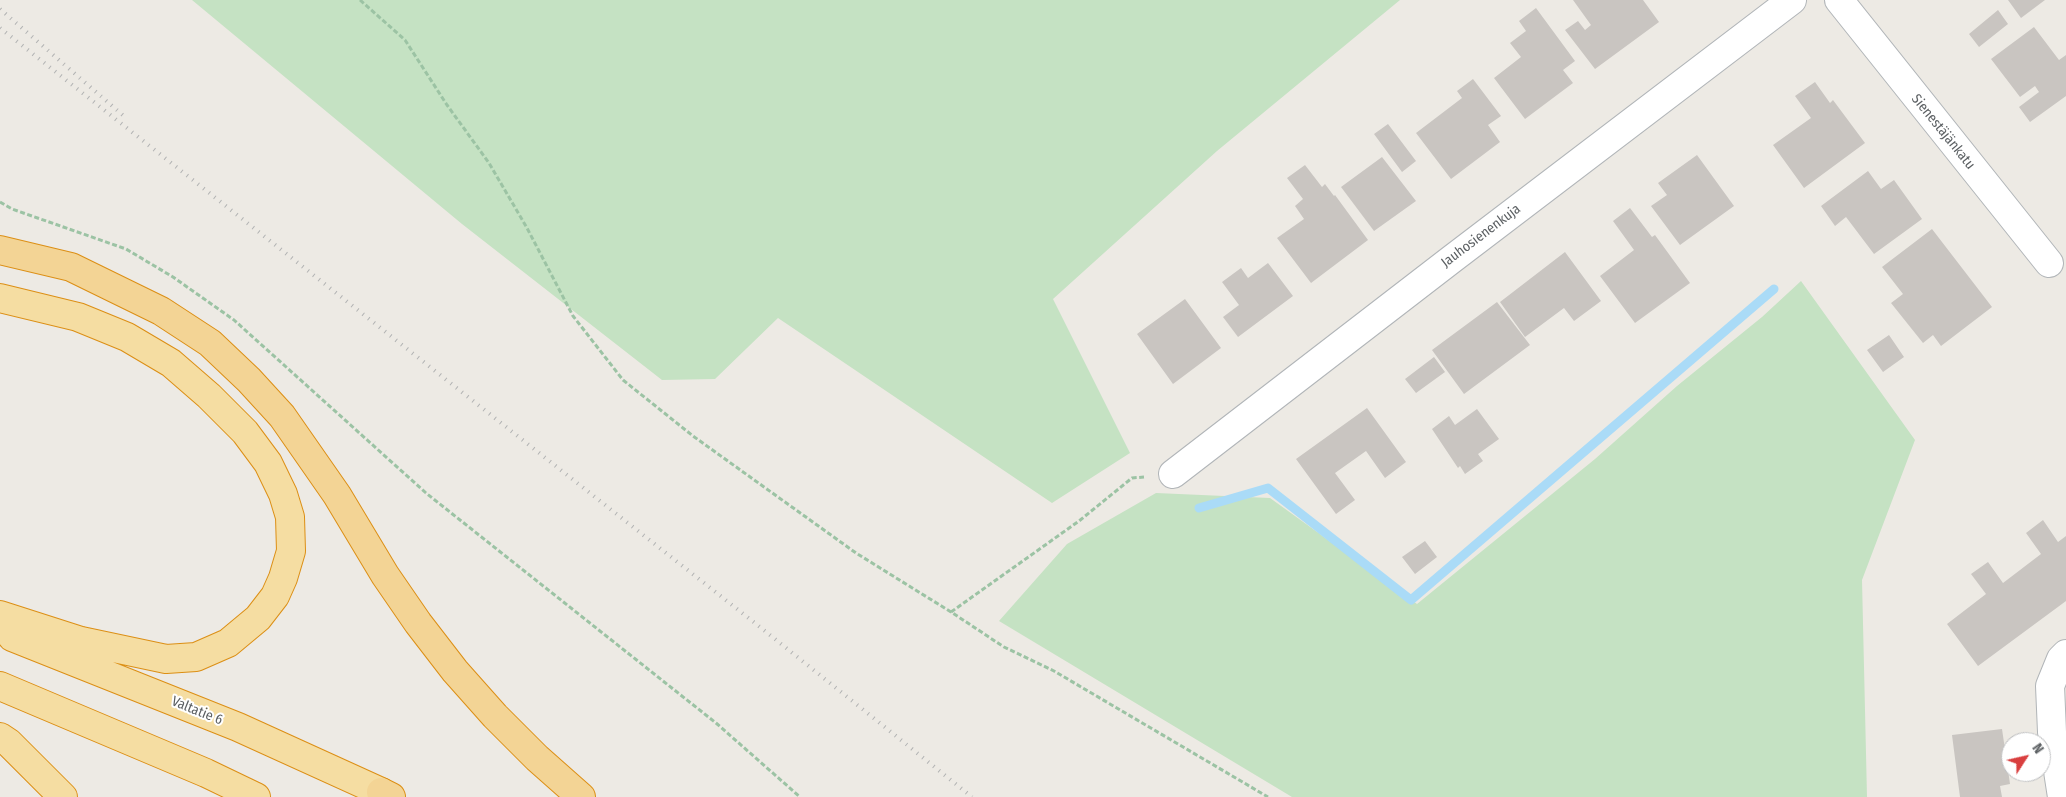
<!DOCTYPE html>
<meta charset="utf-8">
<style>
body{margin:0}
#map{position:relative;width:2066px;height:797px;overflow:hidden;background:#edeae4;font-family:"Fira Sans Condensed",sans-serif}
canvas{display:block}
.north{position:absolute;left:2001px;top:732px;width:50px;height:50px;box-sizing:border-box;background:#fff;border:1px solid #bebfc1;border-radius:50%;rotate:55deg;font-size:14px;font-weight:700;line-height:20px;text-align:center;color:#5c6063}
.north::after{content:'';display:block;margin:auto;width:18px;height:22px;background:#d93f3f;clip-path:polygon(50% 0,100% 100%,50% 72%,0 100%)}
</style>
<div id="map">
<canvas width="2066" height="797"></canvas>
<div class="north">N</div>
</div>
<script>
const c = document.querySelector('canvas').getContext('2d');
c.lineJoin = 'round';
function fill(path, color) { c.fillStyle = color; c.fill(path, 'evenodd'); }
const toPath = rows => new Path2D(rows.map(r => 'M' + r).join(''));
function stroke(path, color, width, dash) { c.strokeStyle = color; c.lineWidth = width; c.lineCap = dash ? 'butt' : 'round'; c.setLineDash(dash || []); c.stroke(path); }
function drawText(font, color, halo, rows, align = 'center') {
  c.font = font + ' "Fira Sans Condensed",sans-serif'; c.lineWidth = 4; c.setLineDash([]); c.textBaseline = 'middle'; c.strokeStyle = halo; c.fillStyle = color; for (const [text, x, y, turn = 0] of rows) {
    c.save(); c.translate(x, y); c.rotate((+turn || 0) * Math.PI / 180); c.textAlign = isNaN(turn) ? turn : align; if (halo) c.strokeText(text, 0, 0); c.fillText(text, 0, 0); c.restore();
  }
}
const green = toPath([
 [192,0,1400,0,1217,151,1053,299,1130,453,1052,503,778,318,715,379,662,380,462,224],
 [1801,281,1915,440,1862,580,1867,797,1292,797,999,621,1067,544,1156,493,1270,498,1417,604,1595,459,1677,386,1762,317]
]);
const stream = toPath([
 [1199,508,1268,488,1411,600,1774,289]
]);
const building = toPath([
 [1573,0,1643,0,1659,22,1595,69,1565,30,1578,21,1585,30,1591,25],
 [2008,0,2045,0,2021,18],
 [1536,8,1575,61,1563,70,1573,83,1525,119,1494,78,1521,57,1510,43,1526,31,1519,21],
 [1998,10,2008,24,1979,47,1969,34],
 [2034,27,2059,60,2066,55,2066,96,2030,122,2019,107,2039,92,2035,86,2020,97,1991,59],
 [1473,79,1501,116,1488,125,1500,142,1451,179,1416,133,1462,98,1457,91],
 [1815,82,1830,103,1833,100,1865,143,1804,188,1773,145,1811,118,1795,96],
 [1388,124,1416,161,1402,172,1374,134],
 [1697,155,1734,206,1680,245,1651,206,1667,195,1658,183],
 [1382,157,1416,201,1374,231,1341,187],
 [1305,165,1322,187,1325,184,1334,196,1335,195,1368,240,1311,283,1277,238,1304,219,1295,206,1303,199,1287,178],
 [1868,171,1881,189,1894,180,1922,219,1874,254,1846,217,1835,226,1821,206],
 [1630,208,1652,237,1655,235,1690,283,1635,323,1600,276,1634,250,1613,221],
 [1932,229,1992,307,1941,346,1933,335,1923,343,1891,303,1903,294,1882,267],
 [1565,252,1601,301,1574,321,1564,308,1525,337,1500,302],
 [1268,263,1293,296,1238,337,1223,317,1239,305,1222,282,1241,268,1248,278],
 [1185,299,1221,348,1173,384,1137,334],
 [1497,302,1530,345,1464,394,1432,350],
 [1889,335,1904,357,1883,372,1867,350],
 [1434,357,1445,372,1416,393,1405,379],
 [1367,408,1406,462,1385,478,1366,451,1335,473,1355,500,1336,514,1296,459],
 [1477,409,1499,439,1478,454,1483,461,1465,474,1460,466,1458,468,1432,429,1449,416,1455,425],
 [2043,520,2058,542,2066,536,2066,601,1978,666,1947,624,1986,594,1971,574,1988,562,2003,583,2041,554,2026,533],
 [1425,541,1437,557,1415,574,1402,557],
 [2002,729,2010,784,2000,786,2002,797,1960,797,1952,735]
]);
const path = toPath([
 [360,0,405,40,447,105,489,163,527,228,573,316,623,380,693,436,856,553,951,612,1004,647,1054,671,1268,797],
 [0,202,12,209,126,249,173,277,234,320,426,493,716,723,800,797],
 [951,612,1079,521,1132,478,1144,477]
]);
const minor = toPath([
 [1839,0,2049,263],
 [1173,474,1452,259,1792,0],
 [2062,797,2052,732,2050,686,2061,659,2066,654]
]);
const trunk = toPath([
 [0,298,78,317,127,337,171,363,209,396,245,432,268,463,283,494,290,517,291,551,283,578,275,596,258,618,228,643,196,657,166,659,81,641,0,615],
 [12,637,238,727,381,792],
 [0,686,206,773,256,797],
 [0,737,9,743,63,797]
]);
const motorway = toPath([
 [0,250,71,267,161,311,210,343,249,380,282,416,337,495,385,575,418,623,455,671,495,716,537,758,581,797],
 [381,792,391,797]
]);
const rail = toPath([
 [0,9,125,117],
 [0,28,765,631,972,797]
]);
const streetNames = [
 ["Sienestäjänkatu",1943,132,51],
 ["Jauhosienenkuja",1481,236,-37],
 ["Valtatie 6",197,711,22]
];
fill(green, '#c5e2c3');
stroke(stream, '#aadbf7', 9);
fill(building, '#c9c5c1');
stroke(minor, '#b1b5b8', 30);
stroke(trunk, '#dc8f15', 30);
stroke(motorway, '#dc8f15', 30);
stroke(path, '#9cc3a4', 3, [5, 2.5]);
stroke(minor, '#fff', 28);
stroke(trunk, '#f5dda2', 28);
stroke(motorway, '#f3d495', 28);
stroke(rail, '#b2b3b3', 4, [1, 6]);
drawText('14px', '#5c6063', '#fff', streetNames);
</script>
